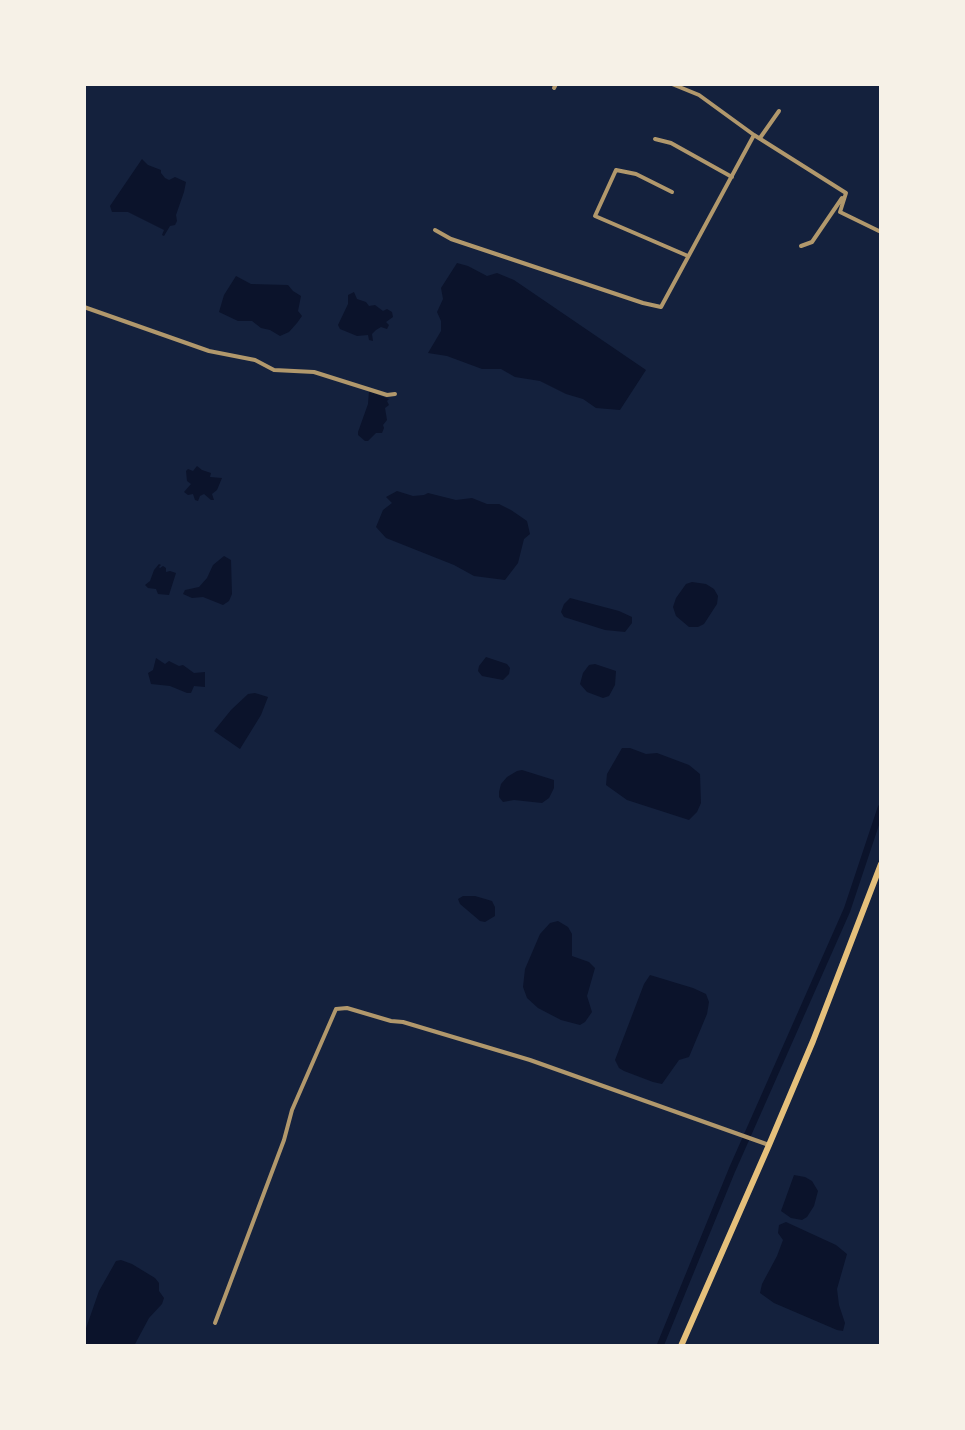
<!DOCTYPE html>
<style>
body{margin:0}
#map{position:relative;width:965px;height:1430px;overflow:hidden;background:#14213d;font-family:"Roboto Condensed",sans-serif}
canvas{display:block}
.frame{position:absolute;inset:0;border:86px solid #f6f1e7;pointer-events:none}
</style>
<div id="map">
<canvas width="965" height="1430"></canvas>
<div class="frame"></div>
</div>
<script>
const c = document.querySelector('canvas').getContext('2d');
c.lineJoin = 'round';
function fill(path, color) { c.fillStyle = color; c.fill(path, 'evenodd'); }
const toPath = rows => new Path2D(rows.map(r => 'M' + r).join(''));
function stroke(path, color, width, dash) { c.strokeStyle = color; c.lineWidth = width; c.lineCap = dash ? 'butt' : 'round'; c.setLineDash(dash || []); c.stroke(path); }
const water = toPath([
 [142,159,148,165,161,170,161,173,165,178,169,180,175,177,186,182,184,192,176,215,177,221,175,225,170,226,164,236,162,235,164,230,128,212,112,212,110,206],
 [457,263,468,266,487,276,497,273,514,280,646,370,620,410,596,408,583,399,566,394,540,381,515,377,501,369,482,369,447,356,428,353,441,331,441,321,437,312,443,299,441,288],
 [236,276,251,284,288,285,293,291,301,296,298,311,302,316,297,323,289,332,280,336,270,330,261,328,252,321,238,321,219,312,224,295],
 [354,292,357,299,366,302,369,306,375,305,383,311,387,309,392,312,393,317,386,322,389,325,387,329,381,327,376,330,372,334,373,341,369,340,368,335,357,336,340,329,338,325,348,304,348,295],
 [369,391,389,399,387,401,389,405,385,408,387,420,383,425,384,428,382,433,376,433,368,441,365,441,358,435,358,432,368,404],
 [197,466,202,470,211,473,210,477,222,478,217,490,212,494,214,500,211,500,204,494,200,496,198,501,195,500,193,494,188,495,184,492,191,484,187,481,186,471,188,469,193,471],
 [397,491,413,496,424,495,428,493,456,500,472,498,487,504,499,504,511,510,527,521,530,534,524,539,518,563,505,580,474,576,454,565,386,538,376,527,383,510,392,503,386,497],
 [224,556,231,560,232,594,229,601,223,605,203,597,192,598,183,594,185,590,199,587,207,578,213,565],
 [159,564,161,565,159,567,160,568,163,566,166,568,166,572,170,571,176,573,169,595,158,594,156,589,148,588,145,585,150,581,154,570],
 [692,582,706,584,714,589,718,596,717,604,704,624,698,627,689,627,676,616,673,607,676,598,686,584],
 [570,598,619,611,632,617,632,623,625,632,605,630,564,617,561,612,564,604],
 [486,657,507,664,510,668,509,674,503,680,482,676,478,671,479,666],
 [156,658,165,664,169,661,179,666,183,665,194,673,205,672,205,687,194,686,191,693,187,693,170,686,151,684,148,673,153,670],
 [595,664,616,671,615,685,609,696,603,698,587,692,580,684,583,673,589,665],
 [255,693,268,697,261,715,240,749,214,731,231,710,248,694],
 [622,748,630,748,646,754,657,753,689,765,700,774,701,803,697,812,689,820,627,800,606,785,607,774],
 [522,770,554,780,554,788,549,798,542,803,514,800,503,802,499,797,499,792,501,784,507,777,517,771],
 [463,896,475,896,492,901,495,907,495,916,485,922,480,921,460,904,458,899],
 [558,921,568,927,572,934,572,956,589,962,595,968,587,996,592,1012,585,1022,580,1025,561,1020,538,1008,527,998,523,987,525,969,540,934,550,923],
 [650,975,693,988,706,994,709,1002,707,1014,689,1057,679,1060,662,1084,653,1082,624,1071,619,1068,615,1060,644,984],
 [794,1175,805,1177,812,1181,818,1191,814,1206,807,1217,802,1220,791,1218,781,1211],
 [786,1222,836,1245,847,1254,837,1289,839,1305,845,1323,843,1331,837,1330,774,1303,760,1293,762,1284,777,1256,783,1240,778,1233,779,1225],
 [121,1260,132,1264,155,1278,159,1283,159,1291,164,1298,162,1304,149,1318,134,1346,84,1346,84,1334,99,1291,116,1261]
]);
const canal = toPath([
 [660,1346,732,1170,847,910,881,808]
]);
const minor = toPath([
 [672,84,699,95,754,135,846,193,840,212,881,232],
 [554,88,556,84],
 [760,138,779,111],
 [655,139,671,143,732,177],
 [672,192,636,174,616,170,595,216,688,256],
 [435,230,451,239,643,303,661,307,754,135],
 [801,246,812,242,842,198],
 [84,307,209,351,255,360,274,370,314,372,387,395,395,394],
 [215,1323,284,1140,292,1110,336,1009,347,1008,391,1021,403,1022,530,1060,769,1145]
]);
const primary = toPath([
 [681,1346,769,1145,813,1041,881,864]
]);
fill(water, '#0b132b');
stroke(canal, '#0b132b', 7);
stroke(minor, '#b1986c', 4);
stroke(primary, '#e5c07b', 6);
</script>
